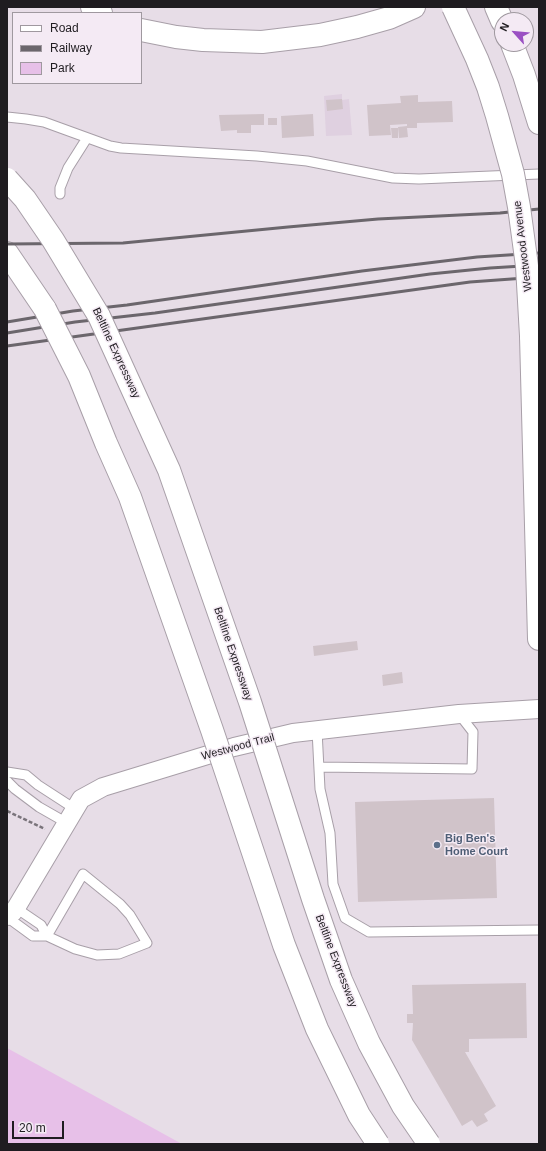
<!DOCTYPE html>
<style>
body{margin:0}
#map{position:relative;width:546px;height:1151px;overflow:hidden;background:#e7dde7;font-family:Helvetica,sans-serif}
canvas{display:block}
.frame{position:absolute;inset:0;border:8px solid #1f1c20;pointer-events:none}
.legend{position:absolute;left:12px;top:12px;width:130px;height:72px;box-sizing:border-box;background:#f4eaf4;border:1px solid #9f989f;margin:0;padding:5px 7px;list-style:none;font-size:12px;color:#1f1c20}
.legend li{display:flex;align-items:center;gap:8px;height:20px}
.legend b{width:20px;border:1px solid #9f989f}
.north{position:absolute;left:494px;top:12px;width:40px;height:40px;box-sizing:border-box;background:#f4eaf4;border:1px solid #9f989f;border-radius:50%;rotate:297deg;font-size:11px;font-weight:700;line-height:16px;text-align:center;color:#1f1c20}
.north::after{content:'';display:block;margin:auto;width:14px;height:18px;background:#9a50c3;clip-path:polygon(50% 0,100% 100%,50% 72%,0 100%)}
.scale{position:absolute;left:12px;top:1121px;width:52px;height:18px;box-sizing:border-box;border:2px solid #1f1c20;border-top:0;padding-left:5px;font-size:12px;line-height:14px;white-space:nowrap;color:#1f1c20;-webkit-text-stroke:3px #f4eaf4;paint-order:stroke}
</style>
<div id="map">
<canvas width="546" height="1151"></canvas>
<div class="frame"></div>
<ul class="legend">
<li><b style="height:5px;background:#fff"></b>Road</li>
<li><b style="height:5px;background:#6b666c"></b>Railway</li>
<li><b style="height:11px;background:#e7c0e8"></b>Park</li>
</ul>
<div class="north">N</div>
<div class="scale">20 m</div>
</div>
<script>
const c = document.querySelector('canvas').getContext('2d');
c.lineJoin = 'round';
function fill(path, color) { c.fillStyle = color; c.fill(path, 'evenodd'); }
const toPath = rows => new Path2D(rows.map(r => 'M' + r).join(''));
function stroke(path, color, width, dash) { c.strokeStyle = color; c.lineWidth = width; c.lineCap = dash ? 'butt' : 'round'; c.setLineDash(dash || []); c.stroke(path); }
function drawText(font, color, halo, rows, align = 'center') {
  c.font = font + ' Helvetica,sans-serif'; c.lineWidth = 3; c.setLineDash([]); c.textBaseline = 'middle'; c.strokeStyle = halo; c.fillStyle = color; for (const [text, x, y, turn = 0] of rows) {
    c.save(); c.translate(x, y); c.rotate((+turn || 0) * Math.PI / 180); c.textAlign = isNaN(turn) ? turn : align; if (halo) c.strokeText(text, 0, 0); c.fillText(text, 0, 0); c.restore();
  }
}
const built = toPath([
 [342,94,342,100,349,99,352,135,326,136,324,96]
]);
const green = toPath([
 [7,1048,102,1100,182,1144,7,1144]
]);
const building = toPath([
 [418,95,418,102,452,101,453,122,417,123,417,128,407,128,408,137,399,138,398,127,407,126,407,124,390,125,391,135,369,136,367,105,401,103,400,96],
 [342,99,343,109,327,111,326,100],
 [264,114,264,125,251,125,251,133,237,133,237,130,221,131,219,115],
 [313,114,314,136,282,138,281,116],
 [268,118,277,118,277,125,268,125],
 [391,128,398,128,398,138,392,138],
 [357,641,358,650,314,656,313,646],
 [402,672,403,683,383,686,382,675],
 [494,798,497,898,358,902,355,802],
 [526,983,527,1038,469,1039,469,1052,465,1052,496,1106,484,1114,488,1121,477,1127,472,1120,462,1126,412,1040,413,1023,407,1023,407,1014,413,1014,412,985]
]);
const path = toPath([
 [7,811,45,829]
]);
const lane = toPath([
 [7,117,26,119,44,122,110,146,121,148,257,156,307,161,393,178,419,179,539,174],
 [60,194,60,188,68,168,87,138],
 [317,730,320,789,330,833,333,884,345,918,369,932,539,930],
 [319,767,472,769,473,732,459,714],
 [7,772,26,775,38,785,75,809],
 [7,781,15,789,39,807,67,823],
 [83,874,120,904,130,915,147,943,119,954,97,955,75,949,47,936,83,874],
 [7,917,33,936,47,936,41,925,16,908]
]);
const street = toPath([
 [7,916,13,912,16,908,81,799,103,787,234,747,293,733,459,714,539,709]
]);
const secondary = toPath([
 [92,7,101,13],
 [141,30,176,37,203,40,262,42,320,35,357,27,389,18,414,7]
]);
const primary = toPath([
 [496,7,502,21],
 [512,44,524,75,539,123],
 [531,336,539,639]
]);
const highway = toPath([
 [7,253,45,309]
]);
const rail = toPath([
 [7,244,123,243,288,227,378,219,500,213,539,209],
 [7,322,73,311,127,305,362,271,477,257,539,253],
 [7,333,75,322,155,313,430,274,490,268,539,265],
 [7,346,470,282,539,277]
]);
const primaryBridge = toPath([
 [453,7,477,59,488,87,497,116,513,174,519,207,527,266,531,336]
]);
const highwayBridge = toPath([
 [7,179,25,199,53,240,99,316,169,470,250,702,313,899,341,980,369,1043,403,1106,429,1144],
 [45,309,79,376,106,443,130,497,212,730,284,945,317,1029,359,1115,378,1144]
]);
const markers = [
 [437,845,4,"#5c6f8a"]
];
const streetNames = [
 ["Westwood Avenue",523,246,-97],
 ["Beltline Expressway",116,353,65],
 ["Beltline Expressway",233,654,71],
 ["Westwood Trail",238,747,-15],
 ["Beltline Expressway",336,961,69]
];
const serviceNames = [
 ["Big Ben's",445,839],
 ["Home Court",445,852]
];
fill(built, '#dfd0e0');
fill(green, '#e7c0e8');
fill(building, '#d0c3c9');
stroke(lane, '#a89fa8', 11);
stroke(street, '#a89fa8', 20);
stroke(secondary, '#a89fa8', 24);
stroke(primary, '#a89fa8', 24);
stroke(highway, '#a89fa8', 24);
stroke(path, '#7a747b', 2.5, [4, 2]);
stroke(lane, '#fff', 9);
stroke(street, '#fff', 18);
stroke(secondary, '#fff', 22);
stroke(primary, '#fff', 22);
stroke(highway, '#fff', 22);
stroke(rail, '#6b666c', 3);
stroke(primaryBridge, '#a89fa8', 24, []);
stroke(highwayBridge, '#a89fa8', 24, []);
stroke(primaryBridge, '#fff', 22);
stroke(highwayBridge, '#fff', 22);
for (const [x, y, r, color] of markers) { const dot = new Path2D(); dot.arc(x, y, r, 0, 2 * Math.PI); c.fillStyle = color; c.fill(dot); stroke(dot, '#f4eaf4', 1.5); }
drawText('11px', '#1f1c20', '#f4eaf4', streetNames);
drawText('bold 11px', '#4e5e75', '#f4eaf4', serviceNames, 'left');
</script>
